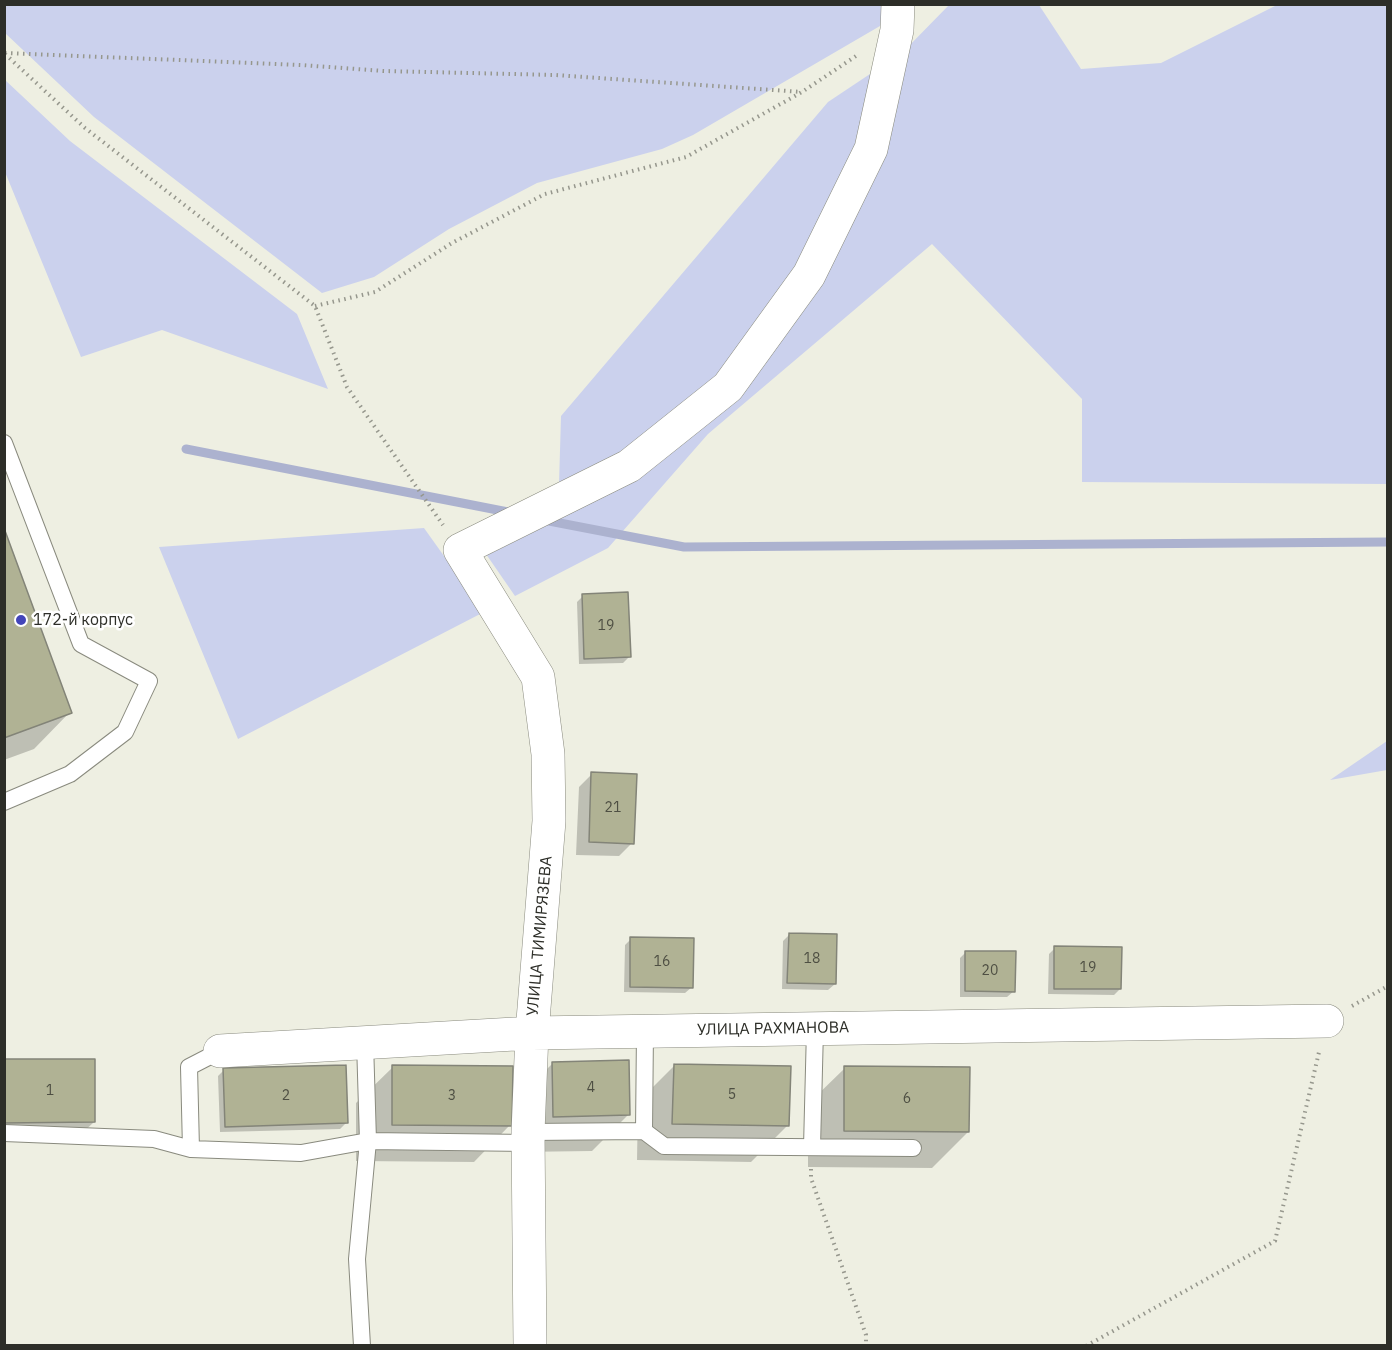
<!DOCTYPE html>
<meta charset="utf-8">
<style>
body{margin:0}
#map{position:relative;width:1392px;height:1350px;overflow:hidden;background:#eeefe2;font-family:"IBM Plex Sans",sans-serif}
canvas{display:block}
.frame{position:absolute;inset:0;border:6px solid #2d2e28;pointer-events:none}
</style>
<div id="map">
<canvas width="1392" height="1350"></canvas>
<div class="frame"></div>
</div>
<script>
const c = document.querySelector('canvas').getContext('2d');
c.lineJoin = 'round';
function fill(path, color) { c.fillStyle = color; c.fill(path, 'evenodd'); }
const toPath = rows => new Path2D(rows.map(r => 'M' + r).join(''));
function stroke(path, color, width, dash) { c.strokeStyle = color; c.lineWidth = width; c.lineCap = dash ? 'butt' : 'round'; c.setLineDash(dash || []); c.stroke(path); }
function drawText(font, color, halo, rows, align = 'center') {
  c.font = font + ' "IBM Plex Sans",sans-serif'; c.lineWidth = 5; c.setLineDash([]); c.textBaseline = 'middle'; c.strokeStyle = halo; c.fillStyle = color; for (const [text, x, y, turn = 0] of rows) {
    c.save(); c.translate(x, y); c.rotate((+turn || 0) * Math.PI / 180); c.textAlign = isNaN(turn) ? turn : align; if (halo) c.strokeText(text, 0, 0); c.fillText(text, 0, 0); c.restore();
  }
}
const green = toPath([
 [4,5,900,5,880,26,693,135,662,149,537,183,449,229,374,277,322,293,94,117,5,33],
 [949,5,1039,5,1081,69,1161,63,1277,5,1387,5,1387,484,1082,482,1082,399,932,244,708,434,608,548,515,596,468,528,559,485,561,416,828,102,903,52],
 [4,79,70,141,297,314,328,389,162,330,81,357,5,172],
 [424,528,484,612,238,739,159,547],
 [1387,741,1387,770,1330,780]
]);
const shadow = toPath([
 [4,532,70,712,34,749,4,760],
 [583,596,629,657,623,663,579,664,577,602],
 [592,774,632,843,619,856,576,855,579,787],
 [789,935,835,984,828,990,782,989,783,941],
 [631,939,692,987,685,993,624,992,625,945],
 [1055,948,1120,989,1114,995,1048,994,1049,954],
 [966,952,1014,991,1007,997,960,997,960,958],
 [4,1060,94,1122,74,1141,4,1142],
 [553,1063,628,1115,592,1151,517,1152,516,1100],
 [674,1066,788,1125,751,1162,637,1160,638,1102],
 [393,1067,510,1125,474,1162,356,1161,356,1103],
 [845,1068,968,1132,932,1168,808,1167,808,1104],
 [224,1070,346,1123,340,1129,220,1132,218,1076]
]);
const stream = toPath([
 [186,449,513,513],
 [544,520,684,547,1388,542]
]);
const building = toPath([
 [4,528,72,713,4,738,4,528],
 [628,592,631,657,584,659,582,594,628,592],
 [591,772,637,774,634,844,589,842,591,772],
 [789,933,837,934,836,984,787,983,789,933],
 [630,937,694,938,693,988,630,987,630,937],
 [1054,946,1122,947,1121,989,1054,989,1054,946],
 [965,951,1016,951,1015,992,965,991,965,951],
 [4,1059,95,1059,95,1122,4,1123,4,1059],
 [629,1060,630,1115,553,1117,552,1062,629,1060],
 [674,1064,791,1066,789,1126,672,1124,674,1064],
 [346,1065,348,1123,225,1127,223,1068,346,1065],
 [392,1065,513,1066,512,1126,392,1125,392,1065],
 [844,1066,970,1067,969,1132,844,1131,844,1066]
]);
const path = toPath([
 [5,53,301,65,384,71,555,75,802,92],
 [5,54,85,128,315,306,347,387,443,525],
 [315,306,375,292,452,243,545,194,686,157,802,92,859,54],
 [1352,1006,1388,986],
 [811,1169,811,1178,866,1335,866,1346],
 [1086,1346,1275,1241,1319,1052]
]);
const service = toPath([
 [4,443,81,644,149,681,125,732,70,774,4,802],
 [644,1131,645,1031],
 [528,1132,644,1131,664,1146,913,1148],
 [4,1133,154,1139,191,1149,301,1153,368,1141,528,1143],
 [812,1147,815,1029],
 [191,1149,189,1067,220,1051],
 [362,1346,357,1259,368,1141,365,1042]
]);
const minor = toPath([
 [220,1051,532,1033,1327,1021],
 [530,1346,528,1132,532,1033,549,821,548,754,538,677,460,550,629,466,728,387,809,275,871,149,897,30,898,4]
]);
const markers = [
 [21,620,6,"#4345ba"]
];
const numberNames = [
 ["19",606,626],
 ["21",613,808],
 ["18",812,959],
 ["16",662,962],
 ["19",1088,968],
 ["20",990,971],
 ["4",591,1088],
 ["1",50,1091],
 ["5",732,1095],
 ["2",286,1096],
 ["3",452,1096],
 ["6",907,1099]
];
const poiNames = [
 ["172-й корпус",33,620]
];
const streetNames = [
 ["УЛИЦА ТИМИРЯЗЕВА",540,936,-85],
 ["УЛИЦА РАХМАНОВА",773,1029,-1]
];
fill(green, '#cbd1ed');
fill(shadow, '#0003');
stroke(stream, '#acb2cf', 9);
fill(building, '#b0b294');
stroke(building, '#838478', 1.5);
stroke(service, '#898a7e', 18);
stroke(minor, '#898a7e', 34);
stroke(path, '#96978d', 4, [1.5, 4.5]);
stroke(service, '#fff', 16);
stroke(minor, '#fff', 33);
for (const [x, y, r, color] of markers) { const dot = new Path2D(); dot.arc(x, y, r, 0, 2 * Math.PI); c.fillStyle = color; c.fill(dot); stroke(dot, '#fff', 2); }
drawText('14px', '#4e4f43', null, numberNames);
drawText('16px', '#2d2e28', '#fff', poiNames, 'left');
drawText('16px', '#2d2e28', '#fff', streetNames);
</script>
